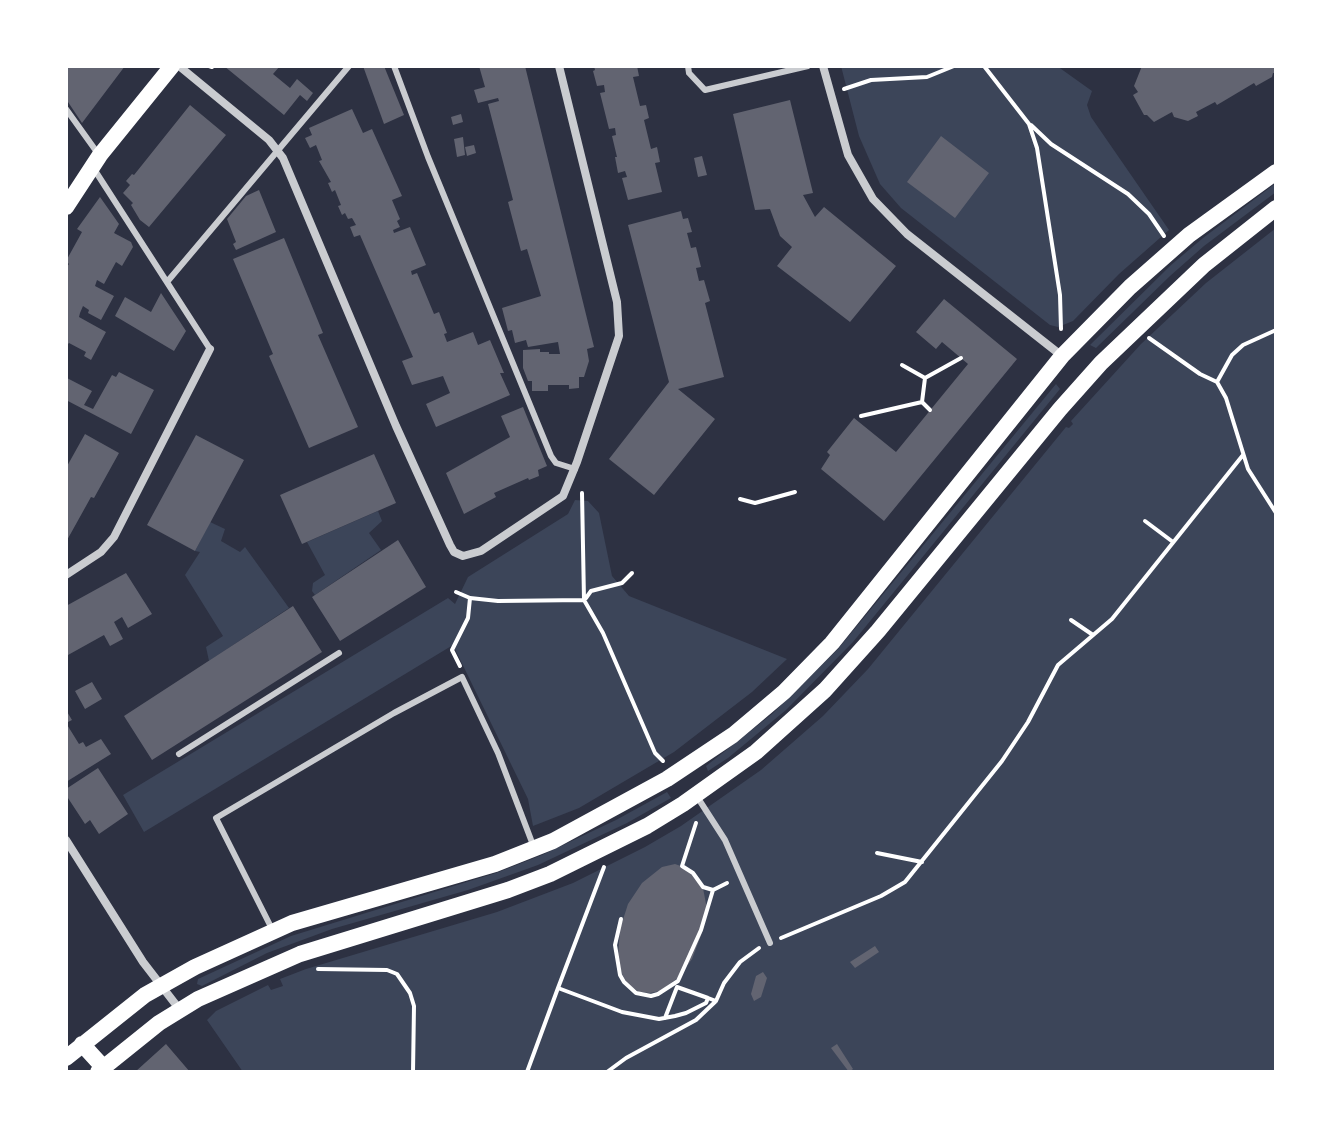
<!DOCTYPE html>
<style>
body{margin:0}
#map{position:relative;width:1342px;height:1138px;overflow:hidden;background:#2d3142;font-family:Helvetica,sans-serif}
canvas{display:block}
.frame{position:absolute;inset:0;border:68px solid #fff;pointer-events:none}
</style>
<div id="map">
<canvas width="1342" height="1138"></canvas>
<div class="frame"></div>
</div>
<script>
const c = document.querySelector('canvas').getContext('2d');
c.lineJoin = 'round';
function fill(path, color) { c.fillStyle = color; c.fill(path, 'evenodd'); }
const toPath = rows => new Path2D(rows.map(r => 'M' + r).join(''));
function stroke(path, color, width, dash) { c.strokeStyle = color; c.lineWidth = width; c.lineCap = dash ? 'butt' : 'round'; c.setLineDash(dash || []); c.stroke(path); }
const green = toPath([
 [841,66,1057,66,1092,91,1087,105,1091,117,1169,230,1119,274,1073,321,1058,327,1050,325,901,208,880,184,859,136],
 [1276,183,1276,192,1204,246,1170,276,1096,348,1090,345,1171,265,1203,238],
 [1276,228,1276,1072,243,1072,207,1020,216,1011,268,985,271,990,283,986,280,979,306,969,497,912,573,883,645,847,681,826,761,770,823,716,868,669,1066,427,1069,428,1073,424,1071,421,1141,344,1206,283],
 [1056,384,1060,389,853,642,786,710,728,758,708,771,706,766,772,714,838,649],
 [575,500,588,501,599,513,612,576,629,596,787,659,752,692,674,752,579,808,533,826,528,799,453,645,144,832,123,795,448,598,455,604,468,577,568,514],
 [378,511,382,521,369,533,381,550,315,595,312,591,313,583,325,575,307,542],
 [210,522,225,529,221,541,240,552,245,547,289,608,209,661,206,647,223,636,185,575,200,552,195,551],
 [667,792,671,798,627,823,538,865,468,890,332,929,267,953,202,986,197,984,198,979,291,936,496,873,542,855,616,820]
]);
const building = toPath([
 [66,66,125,66,82,123,66,99],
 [224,66,280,66,273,74,290,88,297,79,313,93,307,101,300,95,284,115],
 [363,66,384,66,404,115,384,124],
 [479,66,525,66,594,347,587,349,589,361,584,377,579,377,579,388,569,389,569,385,548,385,548,391,532,391,532,381,528,381,523,368,523,350,540,349,540,352,549,352,549,354,560,354,558,342,528,347,526,340,515,343,512,330,508,331,502,308,541,296,527,249,521,251,508,202,513,200,488,104,499,101,498,98,478,103,474,90,485,87],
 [594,66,637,66,639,76,633,77,640,106,646,105,649,118,644,120,651,149,657,147,660,162,655,163,662,192,628,200,622,178,627,177,625,171,618,173,615,157,617,157,612,136,616,135,615,128,609,129,600,93,605,92,604,85,597,86,593,71,595,70],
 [1276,66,1276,73,1273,73,1272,77,1256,86,1254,83,1217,105,1215,102,1196,112,1198,116,1188,121,1174,117,1172,112,1154,122,1147,115,1144,115,1133,95,1138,92,1134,86,1142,66],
 [790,100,813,193,803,195,815,217,824,207,896,266,850,322,777,266,792,247,780,236,770,209,755,210,733,114],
 [190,105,226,135,149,227,140,220,131,205,133,203,123,193,130,185,126,181,132,174,134,175],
 [352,109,363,133,372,129,402,196,392,200,400,219,397,221,400,227,393,230,394,233,410,227,426,265,411,271,412,275,417,273,434,314,439,312,447,333,444,334,447,342,473,332,478,345,490,340,504,373,500,373,510,395,436,427,426,404,450,393,443,376,412,385,402,361,413,357,360,235,354,237,350,227,356,225,352,218,348,219,345,213,342,215,338,206,341,205,335,190,332,192,328,183,331,182,319,161,322,160,316,145,310,148,305,138,312,135,309,128],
 [461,114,463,122,453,125,451,117],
 [941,136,989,173,955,218,907,182],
 [463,137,465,155,457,157,454,139],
 [474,145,476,153,467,156,465,147],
 [702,156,707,175,698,177,694,158],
 [259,190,276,232,236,250,233,244,236,242,227,219,246,196],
 [100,197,119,224,114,233,131,242,133,247,122,266,116,262,104,284,97,280,95,286,114,296,101,320,88,313,89,310,83,306,80,313,79,317,106,332,91,360,84,356,86,352,69,343,66,346,66,268,69,264,66,261,82,232,77,229],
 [681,211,683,219,688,218,692,232,687,233,691,248,696,247,701,267,696,268,699,281,704,280,710,301,705,303,724,377,678,389,715,419,654,495,609,459,669,382,628,225],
 [284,238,323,333,318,335,358,427,309,448,269,356,273,354,233,259],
 [161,293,186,331,174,351,115,316,125,297,151,312],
 [944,299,1017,359,884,521,821,469,830,455,827,452,854,418,896,452,968,364,942,342,936,349,916,332],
 [119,372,154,390,131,434,66,400,67,378,92,391,84,405,93,409,112,375,116,377],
 [523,407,547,466,538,470,539,476,529,480,528,478,494,493,496,497,464,514,446,473,510,437,501,416],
 [85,434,119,453,94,498,91,497,66,542,66,468],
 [196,435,244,460,195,551,147,525],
 [374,454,396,503,302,544,280,495],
 [398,540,426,587,340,641,312,597],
 [126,573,152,614,128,628,122,617,114,622,123,639,110,646,104,635,68,655,66,651,66,606],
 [293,606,322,652,152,760,124,716],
 [92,682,102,699,85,709,75,691],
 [66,710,72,720,66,723,79,744,83,742,86,747,101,739,111,754,66,782],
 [98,768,128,814,99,834,90,820,85,824,66,795,66,789],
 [675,864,692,870,702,883,707,909,703,930,692,959,678,978,660,991,650,993,639,992,627,983,622,974,618,957,620,929,628,904,642,883,662,867],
 [875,946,879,952,855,968,850,962],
 [763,972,767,978,761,997,754,1001,751,994,756,976],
 [166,1044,190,1072,135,1072],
 [837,1044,853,1069,849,1072,831,1048]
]);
const path = toPath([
 [209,66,212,67],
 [984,66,1029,124,1037,148,1060,295,1061,329],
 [844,89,871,80,927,77,954,66],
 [1031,125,1051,144,1128,194,1149,214,1164,236],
 [1149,338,1200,374,1217,382,1226,398,1248,469,1276,513],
 [902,365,925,378],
 [1217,382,1232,355,1243,345,1276,330],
 [930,410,922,402,925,378,961,358],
 [861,416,922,402],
 [582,493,584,600],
 [740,499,755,503,795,492],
 [1145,521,1173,542],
 [456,592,470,598,498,601,584,600,603,633,655,753,663,761],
 [586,598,591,591,622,583,632,573],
 [1071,620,1093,635],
 [460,666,452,650,468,618,470,598],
 [696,823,682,866,693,873,703,887,713,890],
 [877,853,922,862],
 [621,919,615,945,620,975,624,982,636,993,651,996,658,994,678,981,701,930,713,890,727,883],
 [781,938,881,896,905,882,1002,761,1028,722,1058,665,1112,619,1243,455],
 [318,969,387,970,397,974,410,993,414,1006,413,1072],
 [558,988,604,867],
 [708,998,716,1001,724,983,740,962,759,948],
 [527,1072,558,988,622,1012,659,1019,675,1016,686,1013,706,1003,708,998,677,987,665,1018],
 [607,1072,626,1058,696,1020,716,1001]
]);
const service = toPath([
 [394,66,428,157,551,456,556,463,575,469],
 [688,66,689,73,705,90,808,66],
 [66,109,99,155],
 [94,169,210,349],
 [167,282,349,66],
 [179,754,339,653],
 [696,795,725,840,770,943],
 [273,931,216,818,394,713,462,677,498,753,533,845]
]);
const minor = toPath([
 [179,66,269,140,283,158,396,426,450,545,454,552,463,556,481,551,563,496,577,462,619,336,617,302,559,66],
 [823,66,848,155,873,199,907,234,1062,356],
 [66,575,101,552,114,537,210,349],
 [66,840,143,962,180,1010]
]);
const secondary = toPath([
 [66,207,100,155,172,66],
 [82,1044,103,1067],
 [66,1058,145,995,195,967,292,923,495,864,553,841,667,779,733,735,784,692,832,643,1062,356,1130,287,1189,235,1276,172],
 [98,1072,159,1023,198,999,300,954,508,890,550,874,647,826,683,804,756,752,825,690,878,631,1060,409,1101,363,1204,265,1276,208]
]);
fill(green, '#3c4559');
fill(building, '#626471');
stroke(path, '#fff', 4);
stroke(service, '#caccd0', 6);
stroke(minor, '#caccd0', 8);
stroke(secondary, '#fff', 16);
</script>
